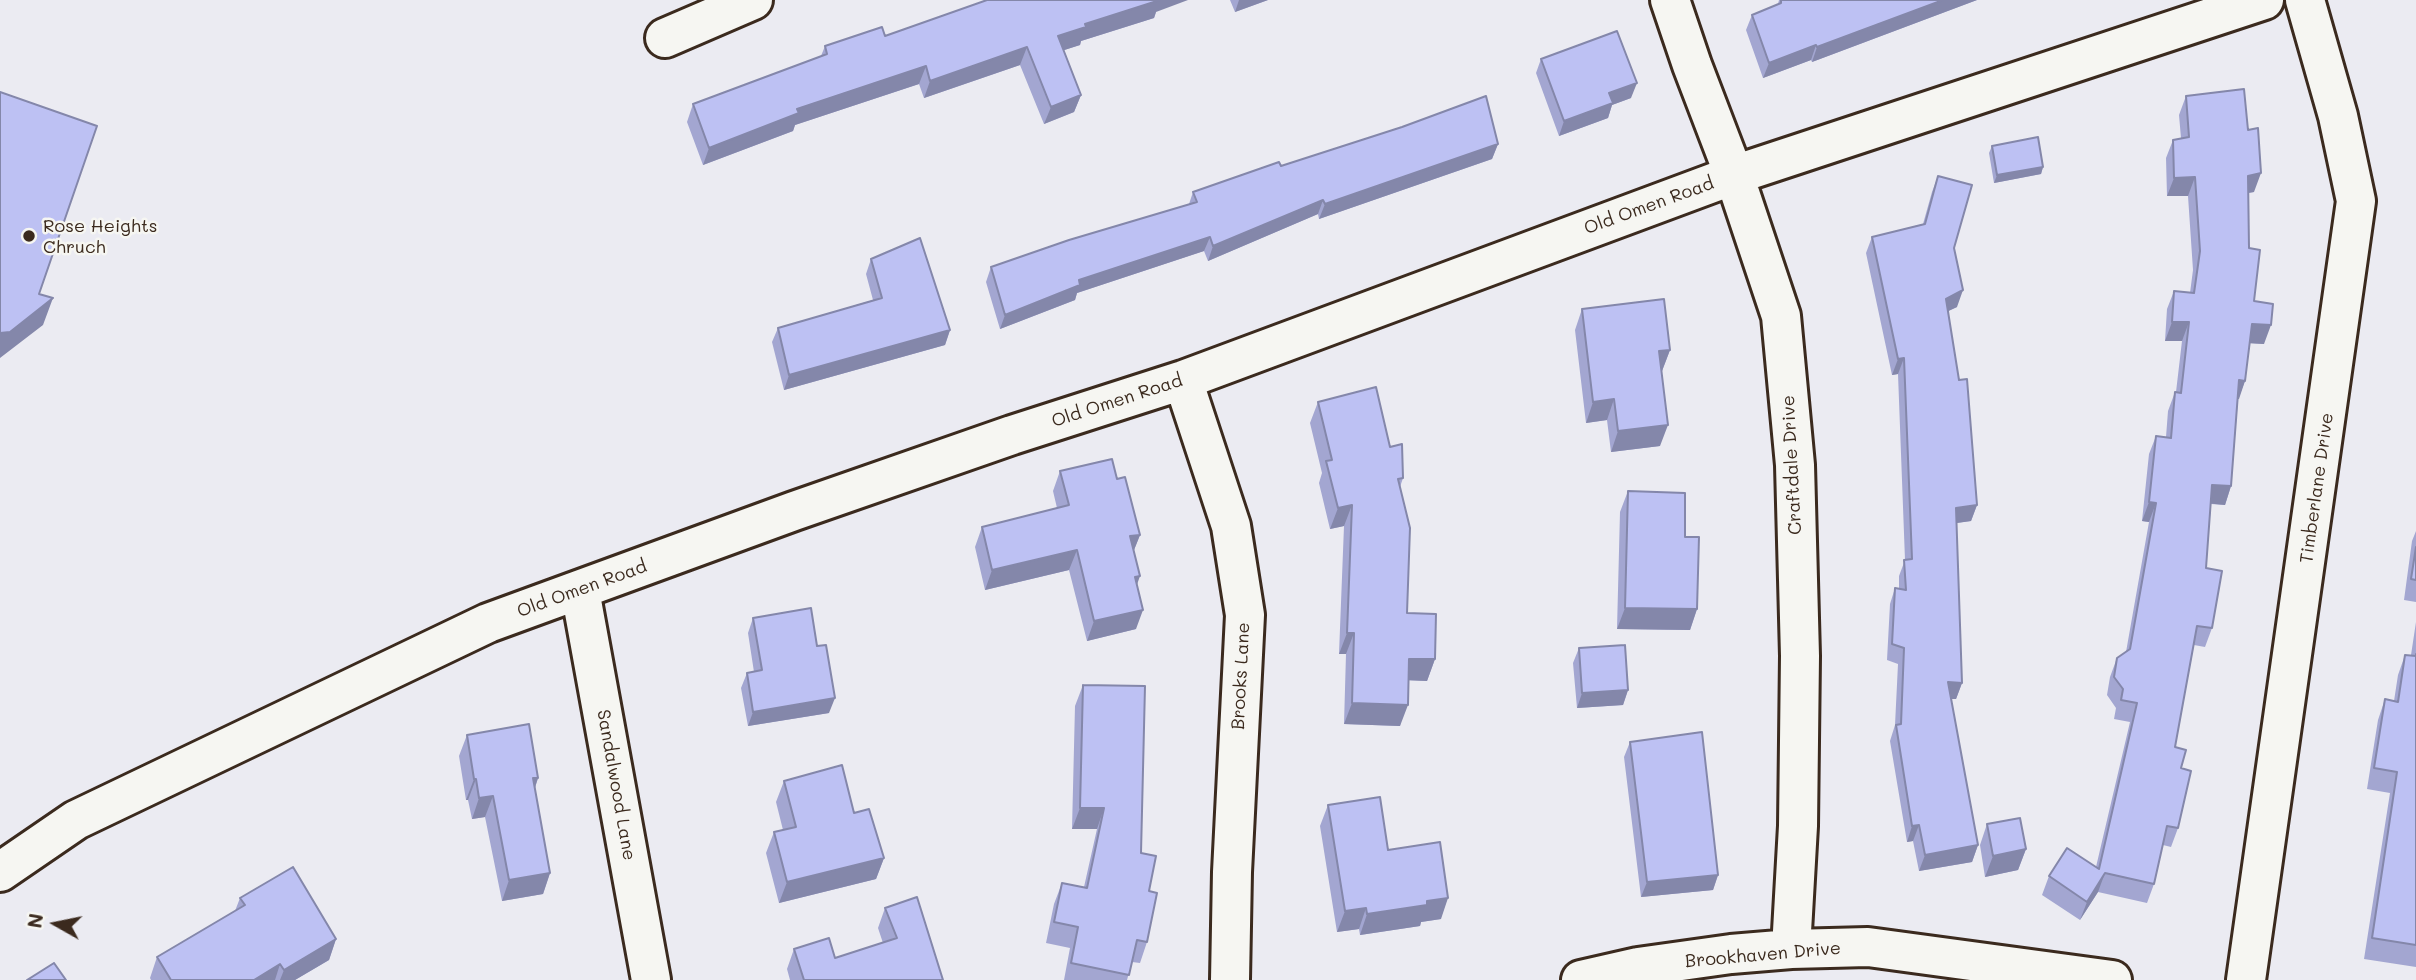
<!DOCTYPE html>
<style>
body{margin:0}
#map{position:relative;width:2416px;height:980px;overflow:hidden;background:#ebebf2;font-family:Mali,sans-serif}
canvas{display:block}
.north{position:absolute;left:21px;top:889px;width:70px;height:70px;-webkit-text-stroke:5px #f6f6f2;paint-order:stroke;rotate:279deg;font-size:19px;font-weight:700;line-height:28px;text-align:center;color:#3b2a1e}
.north::after{content:'';display:block;margin:auto;width:24px;height:32px;background:#3b2a1e;clip-path:polygon(50% 0,100% 100%,50% 72%,0 100%)}
</style>
<div id="map">
<canvas width="2416" height="980"></canvas>
<div class="north">N</div>
</div>
<script>
const c = document.querySelector('canvas').getContext('2d');
c.lineJoin = 'round';
const toPath = rows => new Path2D(rows.map(r => 'M' + r).join(''));
function stroke(path, color, width, dash) { c.strokeStyle = color; c.lineWidth = width; c.lineCap = dash ? 'butt' : 'round'; c.setLineDash(dash || []); c.stroke(path); }
function fill(path, color) { c.fillStyle = color; c.fill(path, 'evenodd'); }
function drawText(font, color, halo, rows, align = 'center') {
  c.font = font + ' Mali,sans-serif'; c.lineWidth = 5; c.setLineDash([]); c.textBaseline = 'middle'; c.strokeStyle = halo; c.fillStyle = color; for (const [text, x, y, turn = 0] of rows) {
    c.save(); c.translate(x, y); c.rotate((+turn || 0) * Math.PI / 180); c.textAlign = isNaN(turn) ? turn : align; if (halo) c.strokeText(text, 0, 0); c.fillText(text, 0, 0); c.restore();
  }
}
const minor = toPath([
 [1670,0,1692,65,1734,175,1781,316,1795,465,1800,656,1798,826,1791,949],
 [665,38,753,0],
 [1183,380,1231,526,1245,615,1232,872,1230,980],
 [580,590,651,980],
 [0,872,76,820,488,623,794,511,1012,435,1183,380,1734,175,2264,0],
 [1581,980,1638,967,1731,954,1791,949,1868,947,2112,980],
 [2246,980,2356,201,2338,116,2305,0]
]);
const wall = toPath([
 [1230,0,1268,0,1235,12],
 [1779,0,1977,0,1812,62,1811,60,1763,78,1746,30,1752,15,1778,4],
 [1156,12,1154,18,1081,41,1080,45,1064,50,1081,95,1074,112,1044,124,1020,65,924,98,919,84,795,125,793,131,703,165,687,122,693,104,821,56,825,46,885,36],
 [1541,59,1631,98,1612,105,1608,118,1559,136,1536,73],
 [2186,96,2254,192,2248,193,2249,248,2254,301,2264,344,2250,343,2245,381,2238,399,2231,486,2225,505,2211,504,2206,568,2212,628,2205,647,2194,645,2175,747,2181,768,2178,828,2171,847,2163,845,2154,884,2147,903,2098,892,2080,920,2042,895,2049,876,2096,867,2130,722,2114,719,2116,708,2107,695,2110,677,2117,658,2126,652,2149,522,2142,521,2149,454,2156,436,2166,437,2168,411,2175,392,2176,392,2182,341,2165,341,2167,309,2174,291,2190,293,2193,270,2188,196,2167,196,2166,158,2173,140,2181,138,2179,115],
 [1498,144,1492,159,1319,219,1318,214,1208,261,1204,251,1077,293,1075,300,1000,329,986,282,991,267,1189,204,1193,192,1281,166],
 [1992,146,2043,167,2041,174,1994,183,1989,153],
 [1938,176,1954,248,1957,307,1948,311,1977,505,1971,521,1956,523,1962,683,1956,699,1951,699,1978,845,1972,862,1919,871,1913,841,1907,842,1890,741,1895,725,1898,664,1887,660,1890,604,1895,588,1899,588,1899,576,1905,560,1898,374,1892,375,1866,253,1872,237,1923,224,1932,192],
 [871,259,950,330,945,345,784,390,772,342,778,328,873,300,866,274],
 [1582,309,1670,350,1662,371,1660,446,1611,452,1607,420,1586,423,1575,330],
 [1318,402,1390,447,1403,478,1400,487,1407,613,1435,659,1427,681,1408,680,1400,726,1344,724,1346,654,1339,654,1344,526,1330,529,1319,483,1322,473,1310,423],
 [1060,471,1117,479,1140,535,1134,550,1137,585,1136,629,1087,641,1069,570,985,590,975,547,982,527,1057,508,1053,491],
 [1628,491,1685,537,1697,609,1690,630,1617,629,1620,512],
 [2416,531,2416,602,2404,600,2412,541],
 [753,618,829,713,748,726,741,688,747,673,754,672,748,633],
 [2416,622,2416,967,2364,959,2390,793,2367,789,2378,720,2385,699,2394,701,2398,675,2405,655,2411,655],
 [1579,648,1628,690,1623,705,1577,708,1573,663],
 [1083,685,1141,853,1149,891,1147,942,1140,963,1132,962,1127,980,1064,980,1070,948,1046,943,1054,904,1062,883,1084,887,1097,829,1072,829,1075,706],
 [467,735,538,778,535,788,550,873,543,894,502,901,485,817,472,819,468,800,466,800,459,756],
 [1630,742,1718,875,1713,890,1641,897,1624,757],
 [784,781,854,813,884,858,876,879,779,903,766,853,774,832,783,830,776,802],
 [1328,805,1388,850,1441,919,1421,922,1420,926,1360,935,1359,929,1337,932,1320,826],
 [1987,824,2026,849,2018,870,1985,877,1980,845],
 [240,898,336,939,329,960,295,980,151,980,150,978,157,957,235,911],
 [885,908,943,980,790,980,787,969,794,949,835,958,883,943,878,928]
]);
const shadedWall = toPath([
 [1157,0,1188,0,1156,12,1154,18,1081,41,1080,45,1052,54,1058,36,1085,24],
 [1239,0,1268,0,1235,12],
 [1943,0,1977,0,1812,62,1817,47],
 [1816,45,1811,60,1763,78,1769,63],
 [1027,47,1020,65,924,98,930,81],
 [926,66,919,84,795,125,793,131,703,165,709,148,797,109],
 [1637,83,1631,98,1612,105,1608,118,1559,136,1564,121,1609,93],
 [1081,95,1074,112,1044,124,1051,107],
 [1498,144,1492,159,1319,219,1325,204],
 [2043,167,2041,174,1994,183,1997,175],
 [2261,173,2254,192,2241,194,2248,176],
 [2195,177,2188,196,2167,196,2174,178],
 [1323,200,1318,214,1208,261,1213,246],
 [1210,237,1204,251,1077,293,1075,300,1000,329,1005,315,1079,280],
 [1963,290,1957,307,1940,315,1946,299],
 [53,298,43,325,0,358,0,333],
 [2172,322,2189,322,2182,341,2165,341],
 [2252,324,2271,325,2264,344,2245,343],
 [950,330,945,345,784,390,789,375],
 [1670,350,1662,371,1659,351],
 [1904,358,1898,374,1892,375,1898,359],
 [2239,380,2245,381,2239,399,2233,399],
 [1614,399,1607,420,1586,423,1593,402],
 [1668,425,1660,446,1611,452,1618,431],
 [2212,485,2231,486,2225,505,2205,503],
 [2149,502,2156,503,2149,522,2142,521],
 [1352,505,1344,526,1330,529,1338,508],
 [1977,505,1971,521,1950,524,1956,508],
 [1140,535,1132,555,1130,536],
 [1077,550,1069,570,985,590,992,570],
 [1140,576,1133,596,1135,577],
 [1625,608,1697,609,1690,630,1617,629],
 [1143,610,1136,629,1087,641,1094,621],
 [1347,633,1354,633,1346,654,1339,654],
 [1409,659,1435,659,1427,681,1401,680],
 [1948,682,1962,683,1956,699,1943,699],
 [1628,690,1623,705,1577,708,1582,693],
 [835,698,829,713,748,726,753,712],
 [1352,703,1408,705,1400,726,1344,724],
 [533,778,538,778,531,799],
 [474,779,476,779,468,800,466,800],
 [493,796,485,817,472,819,479,798],
 [1080,808,1104,808,1097,829,1072,829],
 [1919,825,1913,841,1907,842,1912,826],
 [1978,845,1972,862,1919,871,1925,855],
 [2026,849,2018,870,1985,877,1993,856],
 [884,858,876,879,779,903,787,882],
 [550,873,543,894,502,901,509,880],
 [2105,873,2098,892,2080,920,2087,902],
 [1718,875,1713,890,1641,897,1647,882],
 [1448,898,1441,919,1421,922,1420,926,1360,935,1367,914,1427,901],
 [1366,908,1359,929,1337,932,1345,911],
 [336,939,329,960,295,980,280,980,284,970],
 [280,964,275,980,254,980]
]);
const building = toPath([
 [987,0,1160,0,1085,24,1086,27,1058,36,1081,95,1051,107,1027,47,930,81,926,66,797,109,799,113,709,148,693,104,827,54,825,46,882,27,885,36,987,0],
 [1781,0,1943,0,1817,47,1816,45,1769,63,1752,15,1781,3,1781,0],
 [1617,31,1637,83,1609,93,1613,103,1564,121,1541,59,1617,31],
 [2244,89,2248,130,2258,128,2261,173,2248,176,2249,248,2260,250,2254,301,2273,304,2271,325,2252,324,2245,381,2239,380,2231,486,2212,485,2206,568,2222,571,2212,628,2197,626,2175,747,2186,750,2181,768,2191,771,2178,828,2167,826,2154,884,2105,873,2087,902,2049,876,2067,848,2099,869,2137,703,2121,700,2123,689,2114,677,2117,658,2130,649,2156,503,2149,502,2156,436,2171,438,2175,392,2181,393,2189,322,2172,322,2174,291,2194,293,2200,251,2195,177,2174,178,2173,140,2189,137,2186,96,2244,89],
 [0,92,97,126,39,294,53,298,10,332,0,333,0,92],
 [1486,96,1498,144,1325,204,1323,200,1213,246,1210,237,1079,280,1080,285,1005,315,991,267,1069,240,1197,202,1193,192,1279,162,1281,166,1402,127,1486,96],
 [2038,137,2043,167,1997,175,1992,146,2038,137],
 [1938,176,1972,185,1954,248,1963,290,1946,299,1959,380,1967,379,1977,505,1956,508,1962,683,1948,682,1978,845,1925,855,1919,825,1912,826,1896,725,1901,724,1904,648,1892,644,1895,588,1906,590,1904,560,1912,559,1904,358,1898,359,1872,237,1925,224,1938,176],
 [920,238,950,330,789,375,778,328,882,298,871,259,920,238],
 [1664,299,1670,350,1659,351,1668,425,1618,431,1614,399,1593,402,1582,309,1664,299],
 [1376,387,1390,447,1402,444,1403,478,1398,479,1410,528,1407,613,1436,614,1435,659,1409,659,1408,705,1352,703,1354,633,1347,633,1352,505,1338,508,1326,461,1332,460,1318,402,1376,387],
 [1112,459,1117,479,1125,477,1140,535,1130,536,1140,576,1135,577,1143,610,1094,621,1077,550,992,570,982,527,1069,505,1060,471,1112,459],
 [1628,491,1685,493,1685,537,1699,537,1697,609,1625,608,1628,491],
 [2416,547,2416,580,2411,579,2416,547],
 [811,608,817,646,826,645,835,698,753,712,747,673,762,670,753,618,811,608],
 [1625,645,1628,690,1582,693,1579,648,1625,645],
 [2416,654,2416,945,2372,938,2397,772,2374,768,2385,699,2398,702,2405,655,2416,656,2416,654],
 [1083,685,1145,686,1141,853,1156,856,1149,891,1157,893,1147,942,1137,940,1129,975,1071,963,1078,927,1054,922,1062,883,1087,888,1104,808,1080,808,1083,685],
 [529,724,538,778,533,778,550,873,509,880,493,796,479,798,476,779,474,779,467,735,529,724],
 [1702,732,1718,875,1647,882,1630,742,1702,732],
 [842,765,854,813,869,809,884,858,787,882,774,832,796,827,784,781,842,765],
 [1380,797,1388,850,1440,842,1448,898,1427,901,1427,905,1367,914,1366,908,1345,911,1328,805,1380,797],
 [2020,818,2026,849,1993,856,1987,824,2020,818],
 [293,867,336,939,284,970,280,964,254,980,171,980,157,957,245,905,240,898,293,867],
 [917,897,943,980,804,980,794,949,829,938,835,958,897,938,885,908,917,897],
 [54,963,66,980,27,980,54,963]
]);
const markers = [
 [29,236,7,"#3b2a1e"]
];
const streetNames = [
 ["Old Omen Road",1649,206,-20],
 ["Old Omen Road",1117,401,-18],
 ["Craftdale Drive",1792,465,-93],
 ["Timberlane Drive",2317,488,-82],
 ["Old Omen Road",582,589,-20],
 ["Brooks Lane",1241,676,-87],
 ["Sandalwood Lane",616,785,80],
 ["Brookhaven Drive",1763,955,-5]
];
const poiNames = [
 ["Rose Heights",43,226],
 ["Chruch",43,247]
];
stroke(minor, '#3b2a1e', 44);
stroke(minor, '#f6f6f2', 38);
fill(wall, '#a3a6d1');
fill(shadedWall, '#8487aa');
fill(building, '#bdc1f3');
stroke(building, '#8487aa', 2);
for (const [x, y, r, color] of markers) { const dot = new Path2D(); dot.arc(x, y, r, 0, 2 * Math.PI); c.fillStyle = color; c.fill(dot); stroke(dot, '#f6f6f2', 2.5); }
drawText('18px', '#3b2a1e', '#f6f6f2', streetNames);
drawText('18px', '#3b2a1e', '#f6f6f2', poiNames, 'left');
</script>
